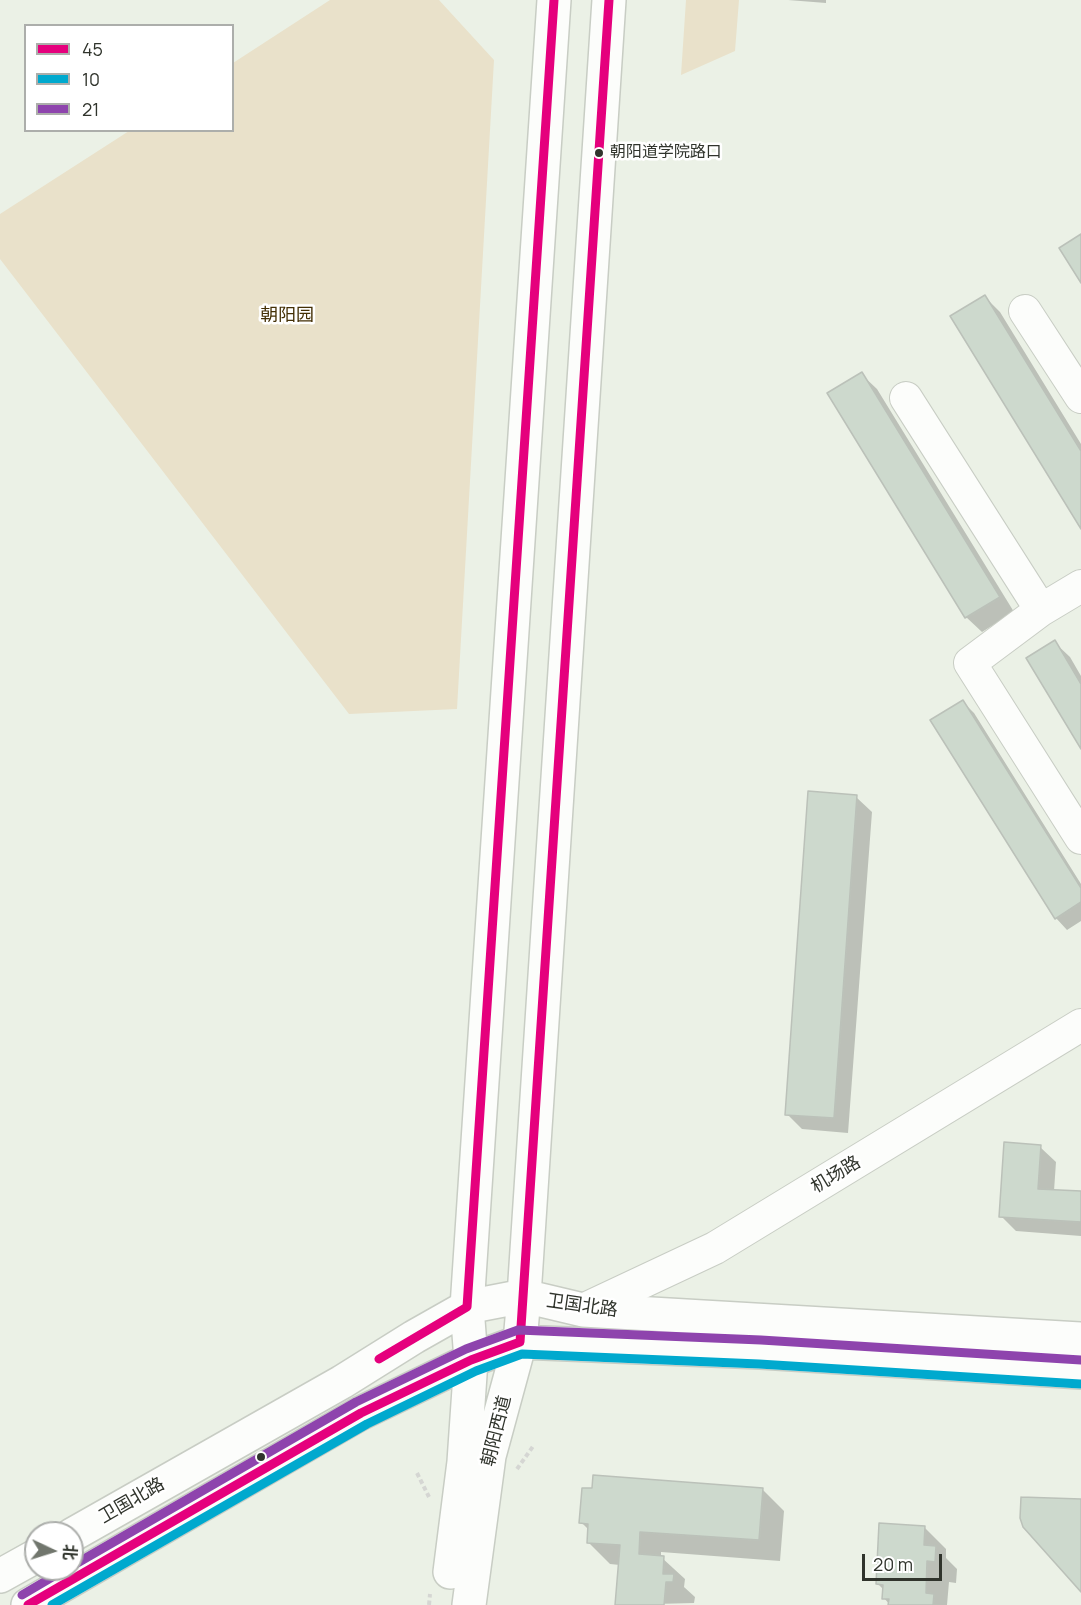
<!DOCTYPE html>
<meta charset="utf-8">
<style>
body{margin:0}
#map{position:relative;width:1081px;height:1605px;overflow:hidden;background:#ebf1e6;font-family:Manrope,"Noto Sans SC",sans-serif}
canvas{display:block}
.legend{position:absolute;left:24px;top:24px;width:210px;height:108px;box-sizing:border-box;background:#fff;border:2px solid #acaeab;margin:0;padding:8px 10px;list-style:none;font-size:18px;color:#30342c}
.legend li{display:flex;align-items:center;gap:12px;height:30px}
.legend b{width:30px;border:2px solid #acaeab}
.north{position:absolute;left:24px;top:1521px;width:60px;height:60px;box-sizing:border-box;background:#fff;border:2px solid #acaeab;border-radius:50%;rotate:94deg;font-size:16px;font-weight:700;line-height:24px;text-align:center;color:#30342c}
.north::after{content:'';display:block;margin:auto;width:21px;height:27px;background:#71766d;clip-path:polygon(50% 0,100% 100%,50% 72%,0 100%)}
.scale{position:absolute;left:862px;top:1554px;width:80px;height:27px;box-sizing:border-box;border:3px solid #30342c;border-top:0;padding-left:8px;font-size:18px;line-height:21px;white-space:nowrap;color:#30342c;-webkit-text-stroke:4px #fff;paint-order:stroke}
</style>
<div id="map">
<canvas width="1081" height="1605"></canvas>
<ul class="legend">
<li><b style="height:8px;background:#e5007d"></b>45</li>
<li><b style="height:8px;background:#00a9ce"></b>10</li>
<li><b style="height:8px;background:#8e44ad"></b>21</li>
</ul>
<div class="north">北</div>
<div class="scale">20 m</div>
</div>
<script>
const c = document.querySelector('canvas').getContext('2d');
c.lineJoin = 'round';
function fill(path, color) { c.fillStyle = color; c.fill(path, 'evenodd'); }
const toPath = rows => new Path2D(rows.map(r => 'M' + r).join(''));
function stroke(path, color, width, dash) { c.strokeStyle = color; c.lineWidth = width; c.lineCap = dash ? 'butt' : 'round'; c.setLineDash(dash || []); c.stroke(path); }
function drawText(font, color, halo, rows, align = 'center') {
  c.font = font + ' Manrope,"Noto Sans SC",sans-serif'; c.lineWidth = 5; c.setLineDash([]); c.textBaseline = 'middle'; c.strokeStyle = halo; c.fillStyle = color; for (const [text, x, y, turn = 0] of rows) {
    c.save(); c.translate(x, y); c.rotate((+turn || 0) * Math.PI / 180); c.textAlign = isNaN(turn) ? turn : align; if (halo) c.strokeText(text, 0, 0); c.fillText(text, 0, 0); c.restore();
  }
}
const green = toPath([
 [330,0,439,0,494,60,457,709,349,714,0,259,0,214,129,131,232,130,233,63],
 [686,0,739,0,735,51,681,75]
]);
const shadow = toPath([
 [788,0,826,0,826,3],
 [985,297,1000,312,1081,444,1081,526],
 [861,374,877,389,1014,612,982,632,966,617],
 [1054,642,1070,657,1081,676,1081,746],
 [963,702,974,713,1081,884,1081,921,1067,930,1056,918],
 [856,797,872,812,848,1133,802,1129,787,1114],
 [1040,1147,1056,1162,1054,1191,1081,1193,1081,1236,1016,1231,1001,1216],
 [762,1489,784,1511,780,1561,661,1552,661,1557,685,1579,684,1587,695,1597,694,1603,617,1605,620,1565,610,1564,589,1543,590,1531,581,1522],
 [924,1527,946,1549,946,1558,957,1569,956,1583,949,1582,947,1605,890,1605,884,1598,884,1590,878,1584]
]);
const building = toPath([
 [1081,234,1081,283,1059,248,1081,234],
 [985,295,1081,451,1081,529,950,316,985,295],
 [862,372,1000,597,965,618,827,393,862,372],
 [1055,640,1081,684,1081,749,1026,658,1055,640],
 [963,700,1081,888,1081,902,1055,919,930,720,963,700],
 [808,791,857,795,834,1118,785,1115,808,791],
 [1004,1142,1041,1145,1038,1189,1081,1191,1081,1222,999,1217,1004,1142],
 [593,1475,763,1488,759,1540,640,1532,639,1554,664,1556,663,1574,674,1574,673,1582,666,1582,664,1605,615,1605,620,1545,587,1543,588,1524,579,1523,582,1488,592,1488,593,1475],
 [1021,1497,1081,1499,1081,1592,1023,1527,1020,1518,1021,1497],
 [879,1523,925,1526,924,1545,936,1546,935,1562,927,1561,926,1593,934,1594,933,1605,888,1605,889,1599,882,1599,883,1585,876,1584,879,1523]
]);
const path = toPath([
 [517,1469,534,1445],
 [417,1473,429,1497],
 [429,1605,430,1594]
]);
const minor = toPath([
 [1025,311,1081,397],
 [906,398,1041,610],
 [1081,586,1041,610,970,663,1081,838],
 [583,1310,715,1248,1081,1025]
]);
const major = toPath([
 [72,1535,342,1382,414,1337,467,1307,524,1296,583,1310,1081,1339],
 [450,1572,464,1462,471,1360,467,1307,554,0],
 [0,1576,36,1556],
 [28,1605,361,1413,471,1360,520,1342,760,1352,1081,1372],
 [469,1605,489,1456,520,1342,524,1296,609,0]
]);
const bus1 = toPath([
 [379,1359,467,1307,554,0],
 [28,1605,361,1413,471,1360,520,1342,609,0]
]);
const bus2 = toPath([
 [52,1605,367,1424,476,1371,522,1354,759,1364,1080,1384]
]);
const bus3 = toPath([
 [72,1566,356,1402,466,1349,518,1330,761,1340,1081,1360],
 [22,1595,66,1569]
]);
const markers = [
 [599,153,5,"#30342c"],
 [261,1457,5,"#30342c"]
];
const busNames = [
 ["朝阳道学院路口",610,153]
];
const parkNames = [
 ["朝阳园",287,316]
];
const streetNames = [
 ["机场路",836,1175,-31],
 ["卫国北路",582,1306,8],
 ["朝阳西道",497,1431,-76],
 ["卫国北路",132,1501,-30]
];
fill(green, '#e9e1ca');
fill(shadow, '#0003');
fill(building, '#cdd9cd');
stroke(building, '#bbc1b9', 1.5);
stroke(minor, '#c8cdc4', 34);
stroke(major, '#c8cdc4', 36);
stroke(path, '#d5d6d3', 4, [4.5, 3]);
stroke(minor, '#fcfdfb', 32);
stroke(major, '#fcfdfb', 33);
stroke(bus1, '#e5007d', 9);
stroke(bus2, '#00a9ce', 9);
stroke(bus3, '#8e44ad', 9);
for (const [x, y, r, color] of markers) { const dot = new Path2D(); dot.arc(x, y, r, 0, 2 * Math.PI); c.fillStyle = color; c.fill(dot); stroke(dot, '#fff', 2); }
drawText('16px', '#30342c', '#fff', busNames, 'left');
drawText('18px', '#432f05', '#fff', parkNames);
drawText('18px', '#30342c', '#fff', streetNames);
</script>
